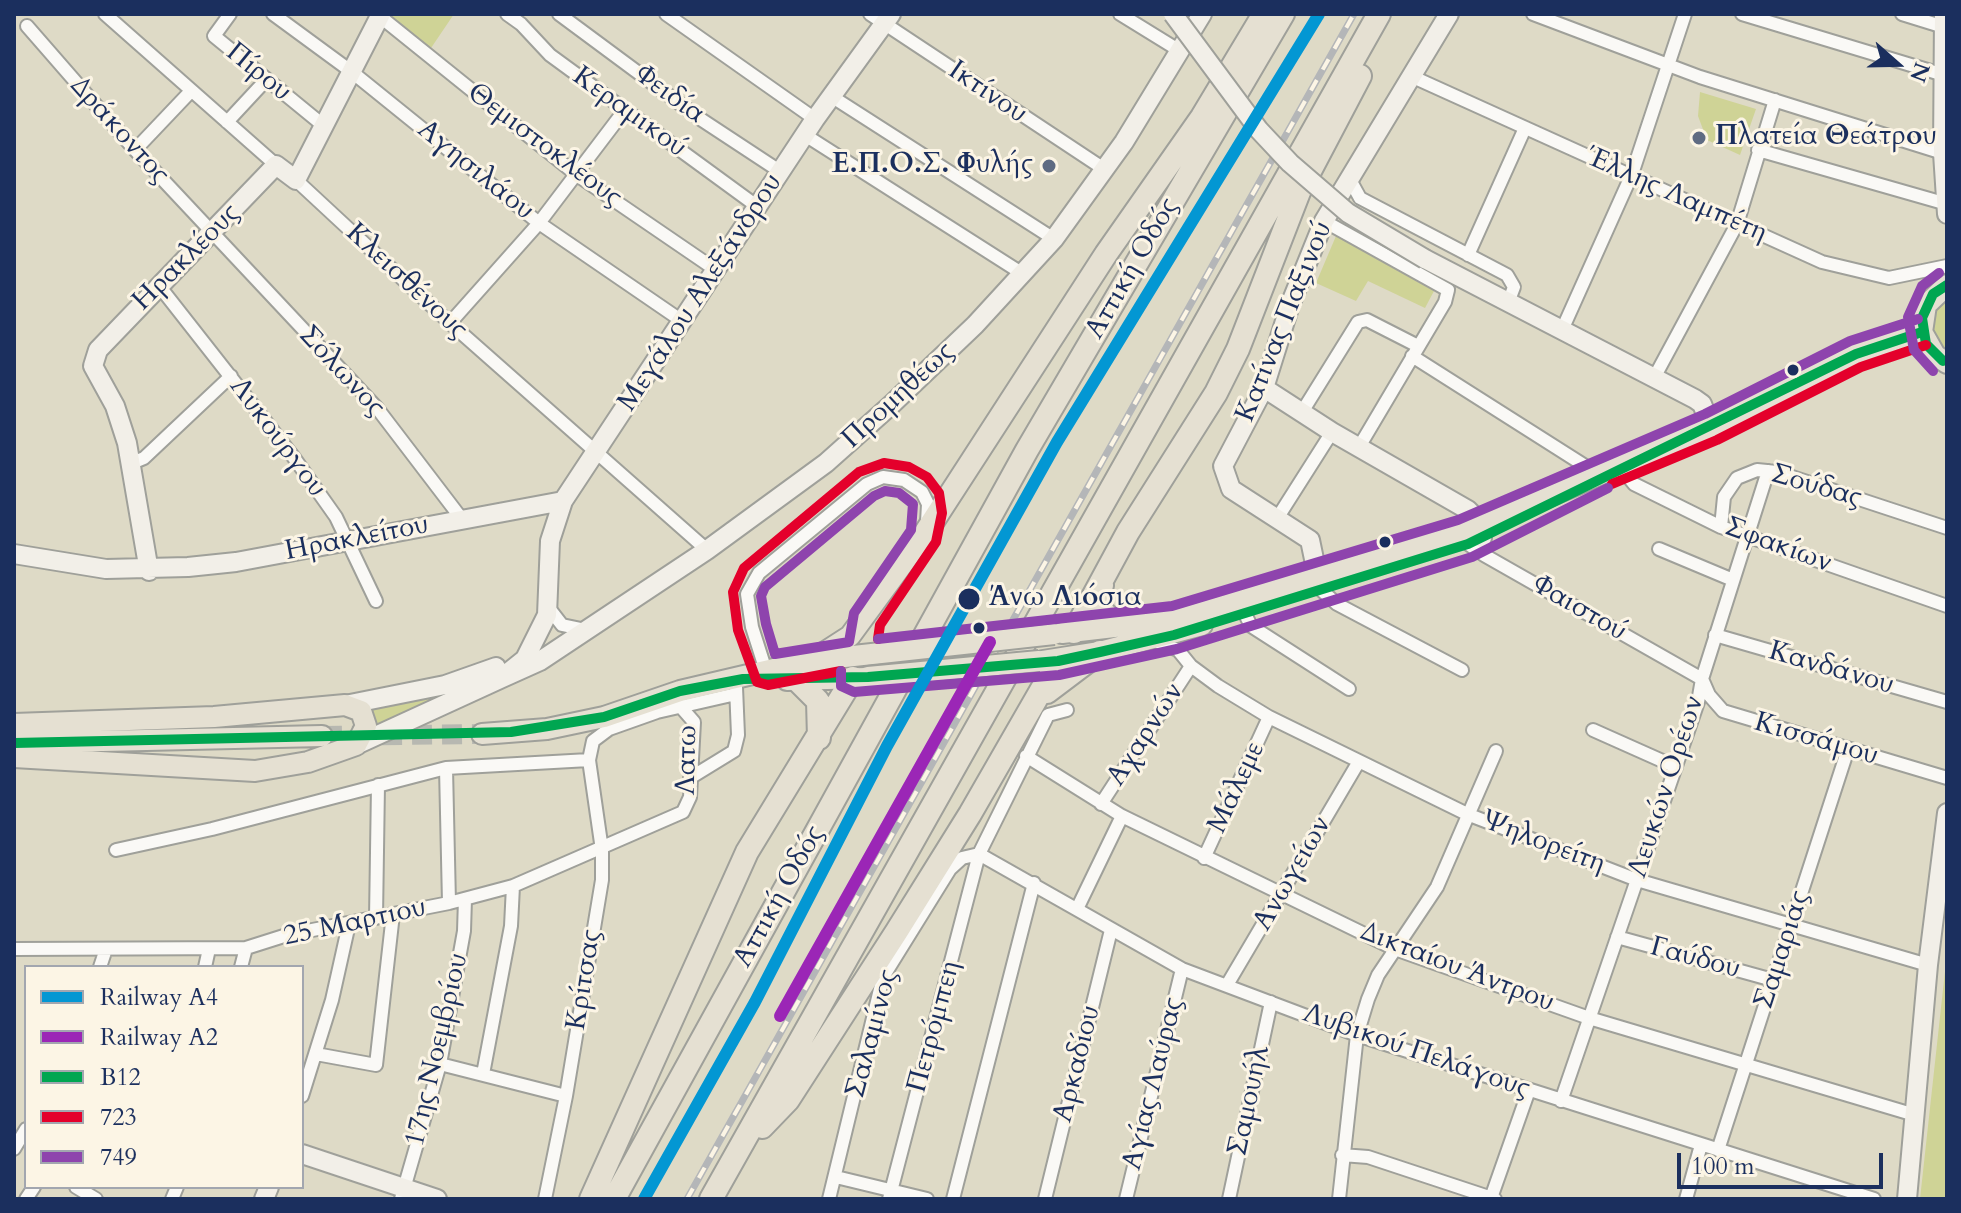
<!DOCTYPE html>
<meta charset="utf-8">
<style>
body{margin:0}
#map{position:relative;width:1961px;height:1213px;overflow:hidden;background:#dedac6;font-family:Cardo,serif}
canvas{display:block}
.frame{position:absolute;inset:0;border:16px solid #1b2f5e;pointer-events:none}
.legend{position:absolute;left:24px;top:965px;width:280px;height:224px;box-sizing:border-box;background:#fcf5e5;border:2px solid #a2a6af;margin:0;padding:10px 14px;list-style:none;font-size:24px;color:#1b2f5e}
.legend li{display:flex;align-items:center;gap:16px;height:40px}
.legend b{width:40px;border:2px solid #a2a6af}
.north{position:absolute;left:1857px;top:24px;width:80px;height:80px;-webkit-text-stroke:6px #fcf5e5;paint-order:stroke;rotate:110deg;font-size:22px;font-weight:700;line-height:32px;text-align:center;color:#1b2f5e}
.north::after{content:'';display:block;margin:auto;width:28px;height:36px;background:#1b2f5e;clip-path:polygon(50% 0,100% 100%,50% 72%,0 100%)}
.scale{position:absolute;left:1677px;top:1153px;width:206px;height:36px;box-sizing:border-box;border:4px solid #1b2f5e;border-top:0;padding-left:10px;font-size:24px;line-height:28px;white-space:nowrap;color:#1b2f5e;-webkit-text-stroke:6px #fcf5e5;paint-order:stroke}
</style>
<div id="map">
<canvas width="1961" height="1213"></canvas>
<div class="frame"></div>
<ul class="legend">
<li><b style="height:10px;background:#0397d3"></b>Railway A4</li>
<li><b style="height:10px;background:#9b26b6"></b>Railway A2</li>
<li><b style="height:10px;background:#00a651"></b>Β12</li>
<li><b style="height:10px;background:#e4002b"></b>723</li>
<li><b style="height:10px;background:#8e44ad"></b>749</li>
</ul>
<div class="north">N</div>
<div class="scale">100 m</div>
</div>
<script>
const c = document.querySelector('canvas').getContext('2d');
c.lineJoin = 'round';
function fill(path, color) { c.fillStyle = color; c.fill(path, 'evenodd'); }
const toPath = rows => new Path2D(rows.map(r => 'M' + r).join(''));
function stroke(path, color, width, dash) { c.strokeStyle = color; c.lineWidth = width; c.lineCap = dash ? 'butt' : 'round'; c.setLineDash(dash || []); c.stroke(path); }
function drawText(font, color, halo, rows, align = 'center') {
  c.font = font + ' Cardo,serif'; c.lineWidth = 6; c.setLineDash([]); c.textBaseline = 'middle'; c.strokeStyle = halo; c.fillStyle = color; for (const [text, x, y, turn = 0] of rows) {
    c.save(); c.translate(x, y); c.rotate((+turn || 0) * Math.PI / 180); c.textAlign = isNaN(turn) ? turn : align; if (halo) c.strokeText(text, 0, 0); c.fillText(text, 0, 0); c.restore();
  }
}
const green = toPath([
 [387,14,454,14,429,51],
 [1700,92,1756,109,1740,155,1707,140,1698,116],
 [1336,236,1434,291,1425,308,1368,281,1356,301,1316,283],
 [1947,292,1947,357,1931,343,1931,307],
 [494,675,371,728,364,706],
 [1947,953,1947,1199,1920,1199]
]);
const primaryTunnel = toPath([
 [322,736,482,734]
]);
const street = toPath([
 [105,14,276,165],
 [230,14,214,36,324,126],
 [273,14,352,72,539,223,682,321],
 [377,14,577,175,716,270],
 [507,14,521,24,550,55,758,207],
 [559,14,702,120,781,172],
 [666,14,815,119],
 [870,14,1104,169],
 [1120,14,1180,51],
 [1533,14,1700,77,1943,153],
 [1742,14,1944,75],
 [1902,14,1944,27],
 [27,26,135,150,377,408,461,518],
 [1413,77,1822,262,1889,278,1947,266],
 [831,96,1054,239],
 [227,122,266,80],
 [805,135,1023,274],
 [135,150,191,91],
 [1758,150,1947,204],
 [1349,178,1360,198,1507,275,1514,287,1508,303],
 [296,180,450,323,707,550],
 [1324,221,1448,290,1445,302,1359,447],
 [1468,255,1525,128],
 [160,287,295,459,336,517,376,601],
 [450,323,539,223,624,111],
 [1562,330,1632,174,1685,14],
 [1412,356,1601,476],
 [1654,378,1737,224,1775,100],
 [1302,412,1358,322,1367,320,1418,346],
 [132,463,144,458,231,376],
 [1620,467,1634,484,1721,527,1947,606],
 [1278,517,1332,432],
 [1721,527,1724,497,1737,478,1757,470,1777,472,1947,528],
 [1463,533,1468,544,1484,555,1702,679,1709,695,1723,711,1947,778],
 [1659,549,1733,580],
 [1320,589,1337,604,1462,670],
 [548,607,562,625,586,630],
 [1244,612,1251,626,1349,689],
 [1715,635,1947,702],
 [1155,641,1178,650,1191,666,1218,686,1269,717,1467,814,1637,880,1928,965],
 [766,671,752,627,747,594,759,573,867,484,883,477,904,480,922,492,928,504,927,522],
 [1593,730,1676,767],
 [1026,756,1122,816,1395,949,1589,1018,1915,1115],
 [446,768,449,903],
 [690,778,734,751,738,735,736,687],
 [1101,804,1191,666],
 [116,850,212,829,446,768,589,760],
 [979,854,1182,969,1357,1035,1874,1199],
 [1204,858,1269,717],
 [1077,909,1122,816],
 [376,918,378,785],
 [1617,937,1773,980],
 [14,949,246,948,287,935,449,903,513,886,683,812,690,797,694,722,680,706],
 [100,967,106,949],
 [205,967,209,949],
 [241,967,246,948],
 [1227,985,1358,763],
 [316,1054,376,1065,393,914],
 [440,1064,566,1096],
 [483,1074,511,926,513,886],
 [302,1096,332,1000,349,924],
 [1561,1101,1698,702,1702,679,1768,471],
 [14,1149,26,1129],
 [1718,1150,1848,749],
 [1342,1155,1368,1157,1495,1199],
 [836,1177,927,1199],
 [76,1187,96,1199],
 [1491,1198,1529,1090],
 [26,1199,34,1187],
 [172,1199,177,1187],
 [401,1199,440,1064,464,931,465,899],
 [545,1199,566,1096,602,880,602,850,589,760,593,741,609,729,657,712,736,694],
 [829,1199,883,977,950,869,962,858,979,854],
 [889,1199,979,854,1048,715,1067,710],
 [953,1199,1034,883],
 [1045,1199,1111,930],
 [1126,1199,1182,969],
 [1229,1199,1271,1002],
 [1339,1199,1357,1035,1368,999,1378,975,1437,887,1496,751],
 [1686,1199,1701,1145]
]);
const secondary = toPath([
 [1944,14,1943,153,1947,214],
 [1425,259,1695,399,1702,404,1711,427],
 [1264,388,1332,432,1468,510,1476,518,1482,538],
 [14,554,106,569,188,567,236,562,563,501],
 [149,571,127,443,115,406,93,366,98,350,276,165,296,180,381,14],
 [1303,582,1315,564,1310,540,1231,489,1223,466,1264,388,1290,305,1324,221,1449,14],
 [500,679,540,661,707,550,826,463,891,405,975,325,1054,239,1124,142,1202,14],
 [345,705,445,685,496,667],
 [356,745,500,679,525,659,547,615,550,541,563,501,815,119,891,14],
 [302,1154,437,1199],
 [264,1199,269,1187],
 [1907,1199,1928,965,1947,813]
]);
const primary = toPath([
 [1947,285,1926,305,1922,332,1935,355,1947,363],
 [1062,633,1175,620,1463,533,1711,427,1856,354,1922,332],
 [819,656,850,636,924,535],
 [1043,661,1100,652,1202,625],
 [787,680,867,678],
 [14,724,214,717,345,705,361,711,366,726,356,745,308,762,255,771,14,757],
 [482,734,547,729,604,717,680,691,808,661,881,653],
 [14,743,322,736]
]);
const highway = toPath([
 [924,535,1106,254,1202,117,1264,14],
 [1102,585,1099,596,1102,611,1115,623,1126,628],
 [1074,632,1128,532,1216,393,1238,349,1299,192,1360,76],
 [797,680,818,701,819,738],
 [1047,692,1100,652],
 [762,1127,788,1100,897,931,970,814,1058,661],
 [591,1199,747,852,853,678],
 [614,1199,1027,450,1283,14],
 [711,1199,1379,14]
]);
const rail = toPath([
 [687,1199,1354,14]
]);
const secondaryBridge = toPath([
 [1173,14,1259,130,1290,163,1348,213,1425,259]
]);
const primaryBridge = toPath([
 [881,653,1054,634],
 [868,677,1039,661]
]);
const bus1 = toPath([
 [1943,361,1926,344,1922,318,1933,294,1947,285],
 [14,743,511,732,604,717,680,691,743,679,868,677,1058,661,1100,652,1174,635,1468,544,1856,354,1922,332]
]);
const bus2 = toPath([
 [1612,484,1717,440,1861,367,1926,345],
 [841,671,768,685,757,682,738,630,733,592,744,568,859,472,884,463,909,467,927,477,939,493,942,513,936,542,880,625,878,639]
]);
const bus3 = toPath([
 [1933,371,1914,350,1908,317,1922,286,1939,273],
 [885,491,899,493,913,504,911,530,854,613,849,642,775,654,766,624,761,596,765,587,874,496,885,491],
 [878,639,1172,606,1458,520,1705,414,1850,341,1918,319],
 [841,671,841,686,854,692,1059,675,1177,649,1472,557,1608,488]
]);
const rail1 = toPath([
 [644,1199,755,1002,887,746,1057,442,1319,14]
]);
const rail2 = toPath([
 [780,1016,990,642]
]);
const markers = [
 [1699,138,8,"#5f6b82"],
 [1049,166,8,"#5f6b82"],
 [1793,370,7,"#1b2f5e"],
 [1385,542,7,"#1b2f5e"],
 [969,599,12,"#1b2f5e"],
 [979,628,7,"#1b2f5e"]
];
const streetNames = [
 ["Πίρου",258,73,39],
 ["Ικτίνου",987,93,34],
 ["Φειδία",669,95,36],
 ["Κεραμικού",629,113,36],
 ["Δράκοντος",119,131,48],
 ["Θεμιστοκλέους",544,146,37],
 ["Αγησιλάου",475,171,39],
 ["Έλλης Λαμπέτη",1676,196,24],
 ["Ηρακλέους",187,258,-45],
 ["Αττική Οδός",1133,269,-60],
 ["Κλεισθένους",406,282,43],
 ["Μεγάλου Αλεξάνδρου",701,293,-57],
 ["Κατίνας Παξινού",1285,322,-68],
 ["Σόλωνος",341,372,47],
 ["Προμηθέως",899,396,-43],
 ["Λυκούργου",277,438,53],
 ["Σούδας",1816,487,16],
 ["Ηρακλείτου",357,539,-11],
 ["Σφακίων",1778,546,20],
 ["Φαιστού",1579,609,30],
 ["Κανδάνου",1831,669,16],
 ["Αχαρνών",1146,735,-57],
 ["Κισσάμου",1816,740,16],
 ["Λατω",688,760,-89],
 ["Λευκών Ορέων",1667,787,-72],
 ["Μάλεμε",1237,788,-65],
 ["Ψηλορείτη",1543,843,21],
 ["Ανωγείων",1293,874,-60],
 ["Αττική Οδός",780,897,-61],
 ["25 Μαρτιου",355,923,-12],
 ["Σαμαριάς",1783,950,-72],
 ["Γαύδου",1695,959,15],
 ["Δικταίου Άντρου",1457,968,21],
 ["Κρίτσας",585,980,-81],
 ["Πετρόμπεη",935,1027,-75],
 ["Σαλαμίνος",873,1034,-75],
 ["17ης Νοεμβρίου",438,1050,-77],
 ["Λυβικού Πελάγους",1416,1052,19],
 ["Αρκαδίου",1078,1064,-76],
 ["Αγίας Λαύρας",1154,1084,-76],
 ["Σαμουήλ",1250,1101,-78]
];
const poiNames = [
 ["Πλατεία Θεάτρου",1715,138],
 ["Ε.Π.Ο.Σ. Φυλής",1033,166,"right"]
];
const stopNames = [
 ["Άνω Λιόσια",989,599]
];
fill(green, '#cfd396');
stroke(primaryTunnel, '#b7b8b1', 20, [20, 10]);
stroke(street, '#9fa09a', 16);
stroke(secondary, '#9fa09a', 22);
stroke(primary, '#9fa09a', 24);
stroke(highway, '#9fa09a', 26);
stroke(street, '#faf9f6', 12);
stroke(secondary, '#f2efe8', 18);
stroke(primary, '#e5e0d2', 20);
stroke(highway, '#e5e0d2', 22);
stroke(rail, '#b4b6b8', 7);
stroke(rail, '#fcf5e5', 4, [12]);
stroke(secondaryBridge, '#9fa09a', 22, []);
stroke(primaryBridge, '#9fa09a', 24, []);
stroke(secondaryBridge, '#f2efe8', 18);
stroke(primaryBridge, '#e5e0d2', 20);
stroke(bus1, '#00a651', 10);
stroke(bus2, '#e4002b', 10);
stroke(bus3, '#8e44ad', 10);
stroke(rail1, '#0397d3', 12);
stroke(rail2, '#9b26b6', 12);
for (const [x, y, r, color] of markers) { const dot = new Path2D(); dot.arc(x, y, r, 0, 2 * Math.PI); c.fillStyle = color; c.fill(dot); stroke(dot, '#fcf5e5', 3); }
drawText('28px', '#1b2f5e', '#fcf5e5', streetNames);
drawText('bold 28px', '#1b2f5e', '#fcf5e5', poiNames, 'left');
drawText('bold 28px', '#1b2f5e', '#fcf5e5', stopNames, 'left');
</script>
